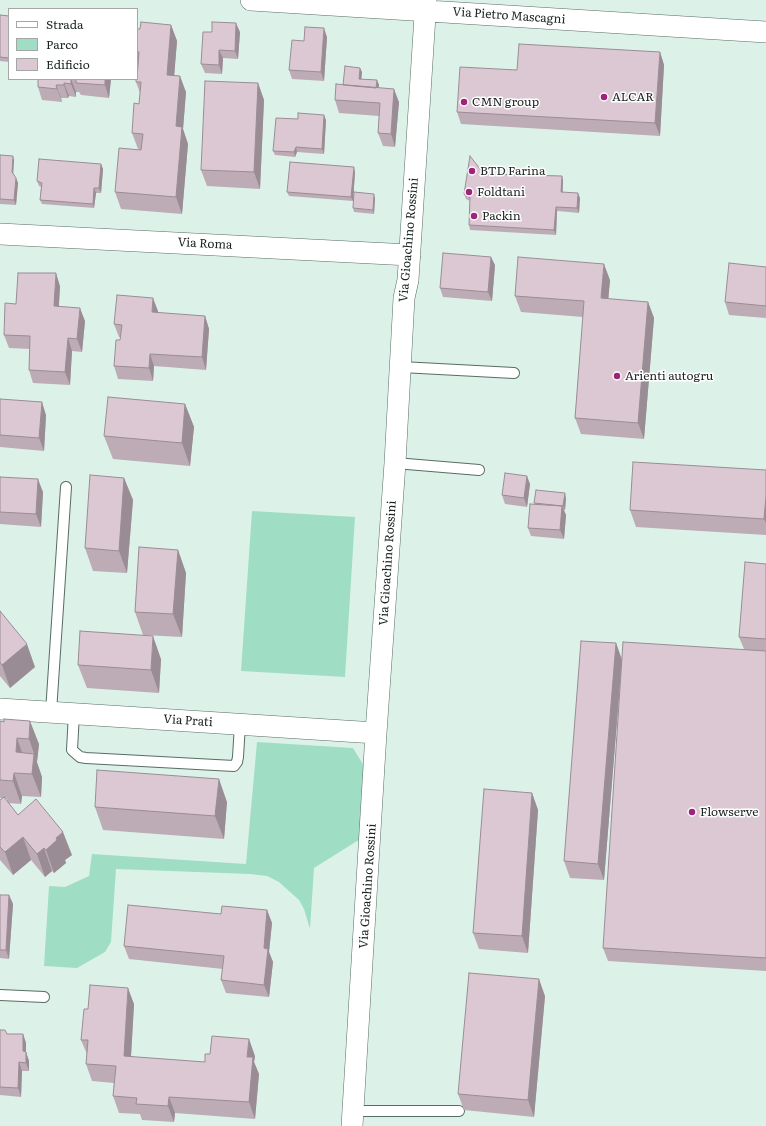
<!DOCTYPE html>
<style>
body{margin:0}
#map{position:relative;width:766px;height:1126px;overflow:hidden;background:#dcf2e9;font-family:Literata,serif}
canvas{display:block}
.legend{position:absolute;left:8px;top:8px;width:130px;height:72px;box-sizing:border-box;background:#fff;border:1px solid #a4a7a6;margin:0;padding:5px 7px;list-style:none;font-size:12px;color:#1c2421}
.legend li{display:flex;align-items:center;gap:8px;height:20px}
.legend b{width:20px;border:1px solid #a4a7a6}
</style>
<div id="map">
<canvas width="766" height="1126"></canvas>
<ul class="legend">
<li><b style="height:5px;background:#fff"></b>Strada</li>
<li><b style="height:11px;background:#9fdec5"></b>Parco</li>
<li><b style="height:11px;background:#dcc8d3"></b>Edificio</li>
</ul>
</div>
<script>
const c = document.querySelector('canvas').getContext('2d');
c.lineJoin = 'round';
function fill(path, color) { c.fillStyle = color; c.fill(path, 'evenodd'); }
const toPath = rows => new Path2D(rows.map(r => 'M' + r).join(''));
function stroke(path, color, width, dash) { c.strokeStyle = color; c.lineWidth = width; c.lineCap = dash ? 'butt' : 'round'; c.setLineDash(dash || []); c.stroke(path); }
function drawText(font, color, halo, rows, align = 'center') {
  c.font = font + ' Literata,serif'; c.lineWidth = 3; c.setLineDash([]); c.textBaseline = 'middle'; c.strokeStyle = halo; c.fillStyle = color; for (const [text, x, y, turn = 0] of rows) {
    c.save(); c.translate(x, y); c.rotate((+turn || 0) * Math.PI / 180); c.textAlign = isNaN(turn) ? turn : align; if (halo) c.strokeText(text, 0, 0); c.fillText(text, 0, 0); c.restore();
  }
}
const green = toPath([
 [252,511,355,517,345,677,241,671],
 [257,742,353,748,369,774,365,836,314,868,310,929,304,909,299,900,279,882,267,876,250,874,116,869,111,942,105,952,77,968,44,966,49,886,65,887,89,876,92,854,246,864]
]);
const service = toPath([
 [401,367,514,373],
 [395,463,479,470],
 [51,712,66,487],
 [74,713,72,750,80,757,86,758,234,766,237,762,238,757,240,724],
 [0,995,44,997],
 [353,1111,459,1111]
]);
const minor = toPath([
 [251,0,766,32],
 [0,234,410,255],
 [0,709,376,733],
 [352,1126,376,733,395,463,404,298,408,280,426,0]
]);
const wall = toPath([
 [0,15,9,16,9,62,0,61],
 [171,25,177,41,174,75,186,92,183,129,188,144,182,214,121,209,115,192,141,150,138,149,132,133,139,104,140,93,136,82,138,62,137,60,137,29,140,29],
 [212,32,240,32,238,59,223,58,222,74,205,73,201,64],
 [327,37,324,81,292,79,289,70,304,41],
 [660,52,664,65,660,136,461,124,457,112,517,70],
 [362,72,361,79,377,80,379,85,378,88,399,102,395,147,383,146,378,133,379,116,339,113,335,100],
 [38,79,111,79,109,98,81,95,79,92,76,92,76,97,69,96,68,98,61,98,62,102,42,100,38,87],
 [258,83,264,100,260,189,207,186,201,170],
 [298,119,326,120,324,154,297,152,295,157,275,155,273,151],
 [0,155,14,160,13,174,16,178,18,183,16,205,0,204],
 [101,164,103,169,101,193,96,193,94,208,42,204,40,200,41,187,39,186,37,181],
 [355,172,353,201,289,196,287,192],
 [484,174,562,176,563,181,563,192,580,198,579,213,557,211,556,235,470,230,469,225,470,201,466,199,464,194],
 [375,198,374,214,354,212,353,208],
 [495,265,492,301,443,297,440,288],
 [766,267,766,318,729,315,725,302],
 [610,280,608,299,648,302,654,318,644,439,581,434,575,418,583,317,521,312,515,296],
 [60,286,59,306,85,321,82,352,72,351,70,385,33,383,29,370,30,349,9,348,4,335],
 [158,311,158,313,205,316,209,329,206,370,154,366,153,381,118,379,114,366,121,337,119,337,114,324],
 [0,399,46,415,44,451,0,447],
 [185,404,194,427,190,466,113,459,104,436],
 [766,470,766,535,636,527,630,510],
 [0,477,43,492,41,527,0,524],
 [124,478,133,500,127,573,93,571,85,548],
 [530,484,527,507,505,504,502,495],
 [566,498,565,510,564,510,566,515,564,539,531,536,528,528,535,504,534,503],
 [178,550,186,573,182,637,143,635,135,612],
 [766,564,766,971,608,961,603,948,744,649,739,637],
 [0,611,35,667,10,688,0,676],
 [616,643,622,660,604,880,570,878,564,861],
 [161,659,159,693,87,688,78,665],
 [0,721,39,744,37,762,42,777,41,797,22,796,21,804,8,803,7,799,5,798,18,815,72,855,65,860,66,863,54,873,52,871,45,877,31,860,13,875,0,860,0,800,3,798,0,798],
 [532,793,538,810,528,953,479,949,473,933],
 [227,802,224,839,103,830,95,807],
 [0,895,9,895,13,904,9,959,0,958],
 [267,910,272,923,269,952,273,962,269,997,226,993,221,980,223,969,129,959,124,946,221,914],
 [545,996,534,1117,464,1110,458,1094],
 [134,1004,131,1057,205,1062,255,1056,254,1062,259,1074,255,1119,175,1113,174,1122,142,1120,140,1114,119,1113,113,1096,114,1083,92,1081,86,1064,87,1054,81,1040,88,1009],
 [0,1030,7,1034,23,1034,26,1043,26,1052,29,1061,29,1071,22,1071,21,1097,0,1095]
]);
const shadedWall = toPath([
 [236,23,240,32,238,59,235,51],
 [171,25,177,41,173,91,167,75],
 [324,28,327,37,324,81,321,72],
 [219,50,223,58,222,74,219,65],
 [660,52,664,65,660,136,655,123],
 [360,68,362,72,361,83,359,79],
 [180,76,186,92,183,129,188,144,182,214,176,197,176,126],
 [71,79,76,92,76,97,71,84],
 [105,79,111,79,109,98,105,85],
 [377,80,379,85,377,99,376,95],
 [64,83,69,96,68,98,64,85],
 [258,83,264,100,260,189,254,172],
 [56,85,61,98,62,102,57,89],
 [394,89,399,102,395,147,391,134],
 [324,115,326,120,324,154,322,149],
 [296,147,297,152,295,157,294,152],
 [13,156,14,160,13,176,12,172],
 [101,164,103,169,101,193,99,188],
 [354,167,355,172,353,201,351,197],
 [562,176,563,181,562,197,561,192],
 [16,178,18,183,16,205,14,200],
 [94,188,96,193,94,208,93,204],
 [578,193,580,198,579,213,577,208],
 [374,194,375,198,374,214,373,210],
 [556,207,557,211,556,235,554,230],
 [491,257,495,265,492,301,488,292],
 [604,264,610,280,607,315,601,298],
 [56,273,60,286,58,318,54,306],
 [153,298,158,311,157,325,152,312],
 [648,302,654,318,644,439,638,423],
 [80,308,85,321,82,352,77,339],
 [205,316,209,329,206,370,202,357],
 [68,338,72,351,70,385,65,372],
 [150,354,154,366,153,381,149,368],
 [42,402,46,415,44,451,39,438],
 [185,404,194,427,190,466,182,443],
 [527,476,530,484,527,507,524,498],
 [124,478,133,500,127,573,119,551],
 [38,479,43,492,41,527,36,514],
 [565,493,566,498,565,510,563,506],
 [766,496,766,523,764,519],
 [562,506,566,515,564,539,560,530],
 [178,550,186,573,182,637,173,614],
 [153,636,161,659,159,693,151,670],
 [616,643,622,660,604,880,598,864],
 [27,644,35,667,10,688,2,665],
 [30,721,39,744,37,762,29,739],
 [17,738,25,761,16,752],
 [34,754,42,777,41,797,32,774],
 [14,773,22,796,21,804,13,781],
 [219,779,227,802,224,839,215,816],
 [532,793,538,810,528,953,522,936],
 [63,832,72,855,65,860,66,863,54,873,46,850,56,838],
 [23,837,31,860,13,875,5,852],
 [44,848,52,871,45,877,37,854],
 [9,895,13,904,9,959,6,950],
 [267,910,272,923,269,952,273,962,269,997,264,985,264,948],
 [539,979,545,996,534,1117,528,1100],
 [128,988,134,1004,130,1073,124,1056],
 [23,1034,26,1043,26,1052,29,1061,29,1071,26,1063,23,1051],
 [249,1039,255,1056,254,1062,259,1074,255,1119,249,1102,247,1057],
 [19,1062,22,1071,21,1097,18,1088],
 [169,1097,175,1113,174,1122,168,1106]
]);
const building = toPath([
 [0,15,9,16,9,58,0,57,0,15],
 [141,22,171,25,167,75,180,76,176,126,182,127,176,197,115,192,119,148,141,150,143,134,132,133,134,103,139,104,141,82,136,82,136,79,137,79,139,52,137,51,137,29,140,29,141,22],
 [212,22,236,23,235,51,219,50,219,65,201,64,203,32,212,32,212,22],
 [305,27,324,28,321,72,289,70,292,40,304,41,305,27],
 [519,44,660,52,655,123,457,112,460,67,517,70,519,44],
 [345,66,360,68,359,79,377,80,376,88,343,85,345,66],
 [38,79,105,79,105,85,76,83,76,79,71,79,71,84,64,83,64,85,56,85,57,89,38,87,38,79],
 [205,81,258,83,254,172,201,170,205,81],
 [336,84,394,89,391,134,378,133,380,103,335,100,336,84],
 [298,113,324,115,322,149,296,147,294,152,273,151,276,118,298,119,298,113],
 [0,155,13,156,12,172,16,178,14,200,0,199,0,155],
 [470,156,484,174,562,176,561,192,578,193,577,208,556,207,554,230,469,225,470,197,464,194,470,156],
 [39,159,101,164,99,188,94,188,93,204,40,200,42,183,37,181,39,159],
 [290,162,354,167,351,197,287,192,290,162],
 [354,192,374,194,373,210,353,208,354,192],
 [443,253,491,257,488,292,440,288,443,253],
 [518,257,604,264,601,298,648,302,638,423,575,418,584,301,515,296,518,257],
 [729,263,766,267,766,306,725,302,729,263],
 [18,273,56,273,54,306,80,308,77,339,68,338,65,372,29,370,30,336,4,335,5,303,16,304,18,273],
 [117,295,153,298,152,312,205,316,202,357,150,354,149,368,114,366,116,340,120,340,122,325,114,324,117,295],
 [108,397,185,404,182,443,104,436,108,397],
 [0,399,42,402,39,438,0,435,0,399],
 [633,462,766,470,766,496,764,519,630,510,633,462],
 [505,473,527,476,524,498,502,495,505,473],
 [90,475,124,478,119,551,85,548,90,475],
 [0,477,38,479,36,514,0,512,0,477],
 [536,490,565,493,563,506,534,503,536,490],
 [530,504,562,506,560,530,528,528,530,504],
 [139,547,178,550,173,614,135,612,139,547],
 [745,562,766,564,766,639,739,637,745,562],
 [0,611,27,644,2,665,0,662,0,611],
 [80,631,153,636,151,670,78,665,80,631],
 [581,641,616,643,598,864,564,861,581,641],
 [623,642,766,651,766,958,603,948,623,642],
 [4,719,30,721,29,739,17,738,16,752,34,754,32,774,14,773,13,781,0,780,0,721,4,722,4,719],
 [97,770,219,779,215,816,95,807,97,770],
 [484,789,532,793,522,936,473,933,484,789],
 [4,797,18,815,36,799,63,832,56,838,57,840,46,850,44,848,37,854,23,837,5,852,0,847,0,800,4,797],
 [0,895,9,895,6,950,0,950,0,895],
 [128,905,221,914,222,906,267,910,264,948,268,949,264,985,221,980,224,956,124,946,128,905],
 [469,973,539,979,528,1100,458,1094,469,973],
 [90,985,128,988,124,1056,205,1062,205,1054,210,1054,212,1036,249,1039,247,1057,253,1057,249,1102,169,1097,168,1106,136,1104,137,1098,113,1096,116,1066,86,1064,88,1040,81,1040,84,1009,88,1009,90,985],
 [0,1030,5,1030,7,1034,23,1034,23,1051,26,1052,26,1063,19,1062,18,1088,0,1087,0,1030]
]);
const markers = [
 [604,97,4,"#9d237b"],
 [464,102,4,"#9d237b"],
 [472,171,4,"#9d237b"],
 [469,192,4,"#9d237b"],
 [474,216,4,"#9d237b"],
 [617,376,4,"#9d237b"],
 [692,812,4,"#9d237b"]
];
const streetNames = [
 ["Via Pietro Mascagni",509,16,4],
 ["Via Gioachino Rossini",409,240,-85],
 ["Via Roma",205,244,3],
 ["Via Gioachino Rossini",388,563,-86],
 ["Via Prati",188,721,4],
 ["Via Gioachino Rossini",368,886,-86]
];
const poiNames = [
 ["ALCAR",612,97],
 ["CMN group",472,102],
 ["BTD Farina",480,171],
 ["Foldtani",477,192],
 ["Packin",482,216],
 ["Arienti autogru",625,376],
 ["Flowserve",700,812]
];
fill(green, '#9fdec5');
stroke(service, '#596c64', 12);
stroke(minor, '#596c64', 22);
stroke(service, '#fff', 10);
stroke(minor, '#fff', 21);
fill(wall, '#bdacb5');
fill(shadedWall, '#9a8c94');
fill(building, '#dcc8d3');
stroke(building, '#9a8c94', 1);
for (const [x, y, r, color] of markers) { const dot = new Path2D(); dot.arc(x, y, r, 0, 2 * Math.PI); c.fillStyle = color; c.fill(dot); stroke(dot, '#fff', 1.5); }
drawText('12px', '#1c2421', '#fff', streetNames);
drawText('12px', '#1c2421', '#fff', poiNames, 'left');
</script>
